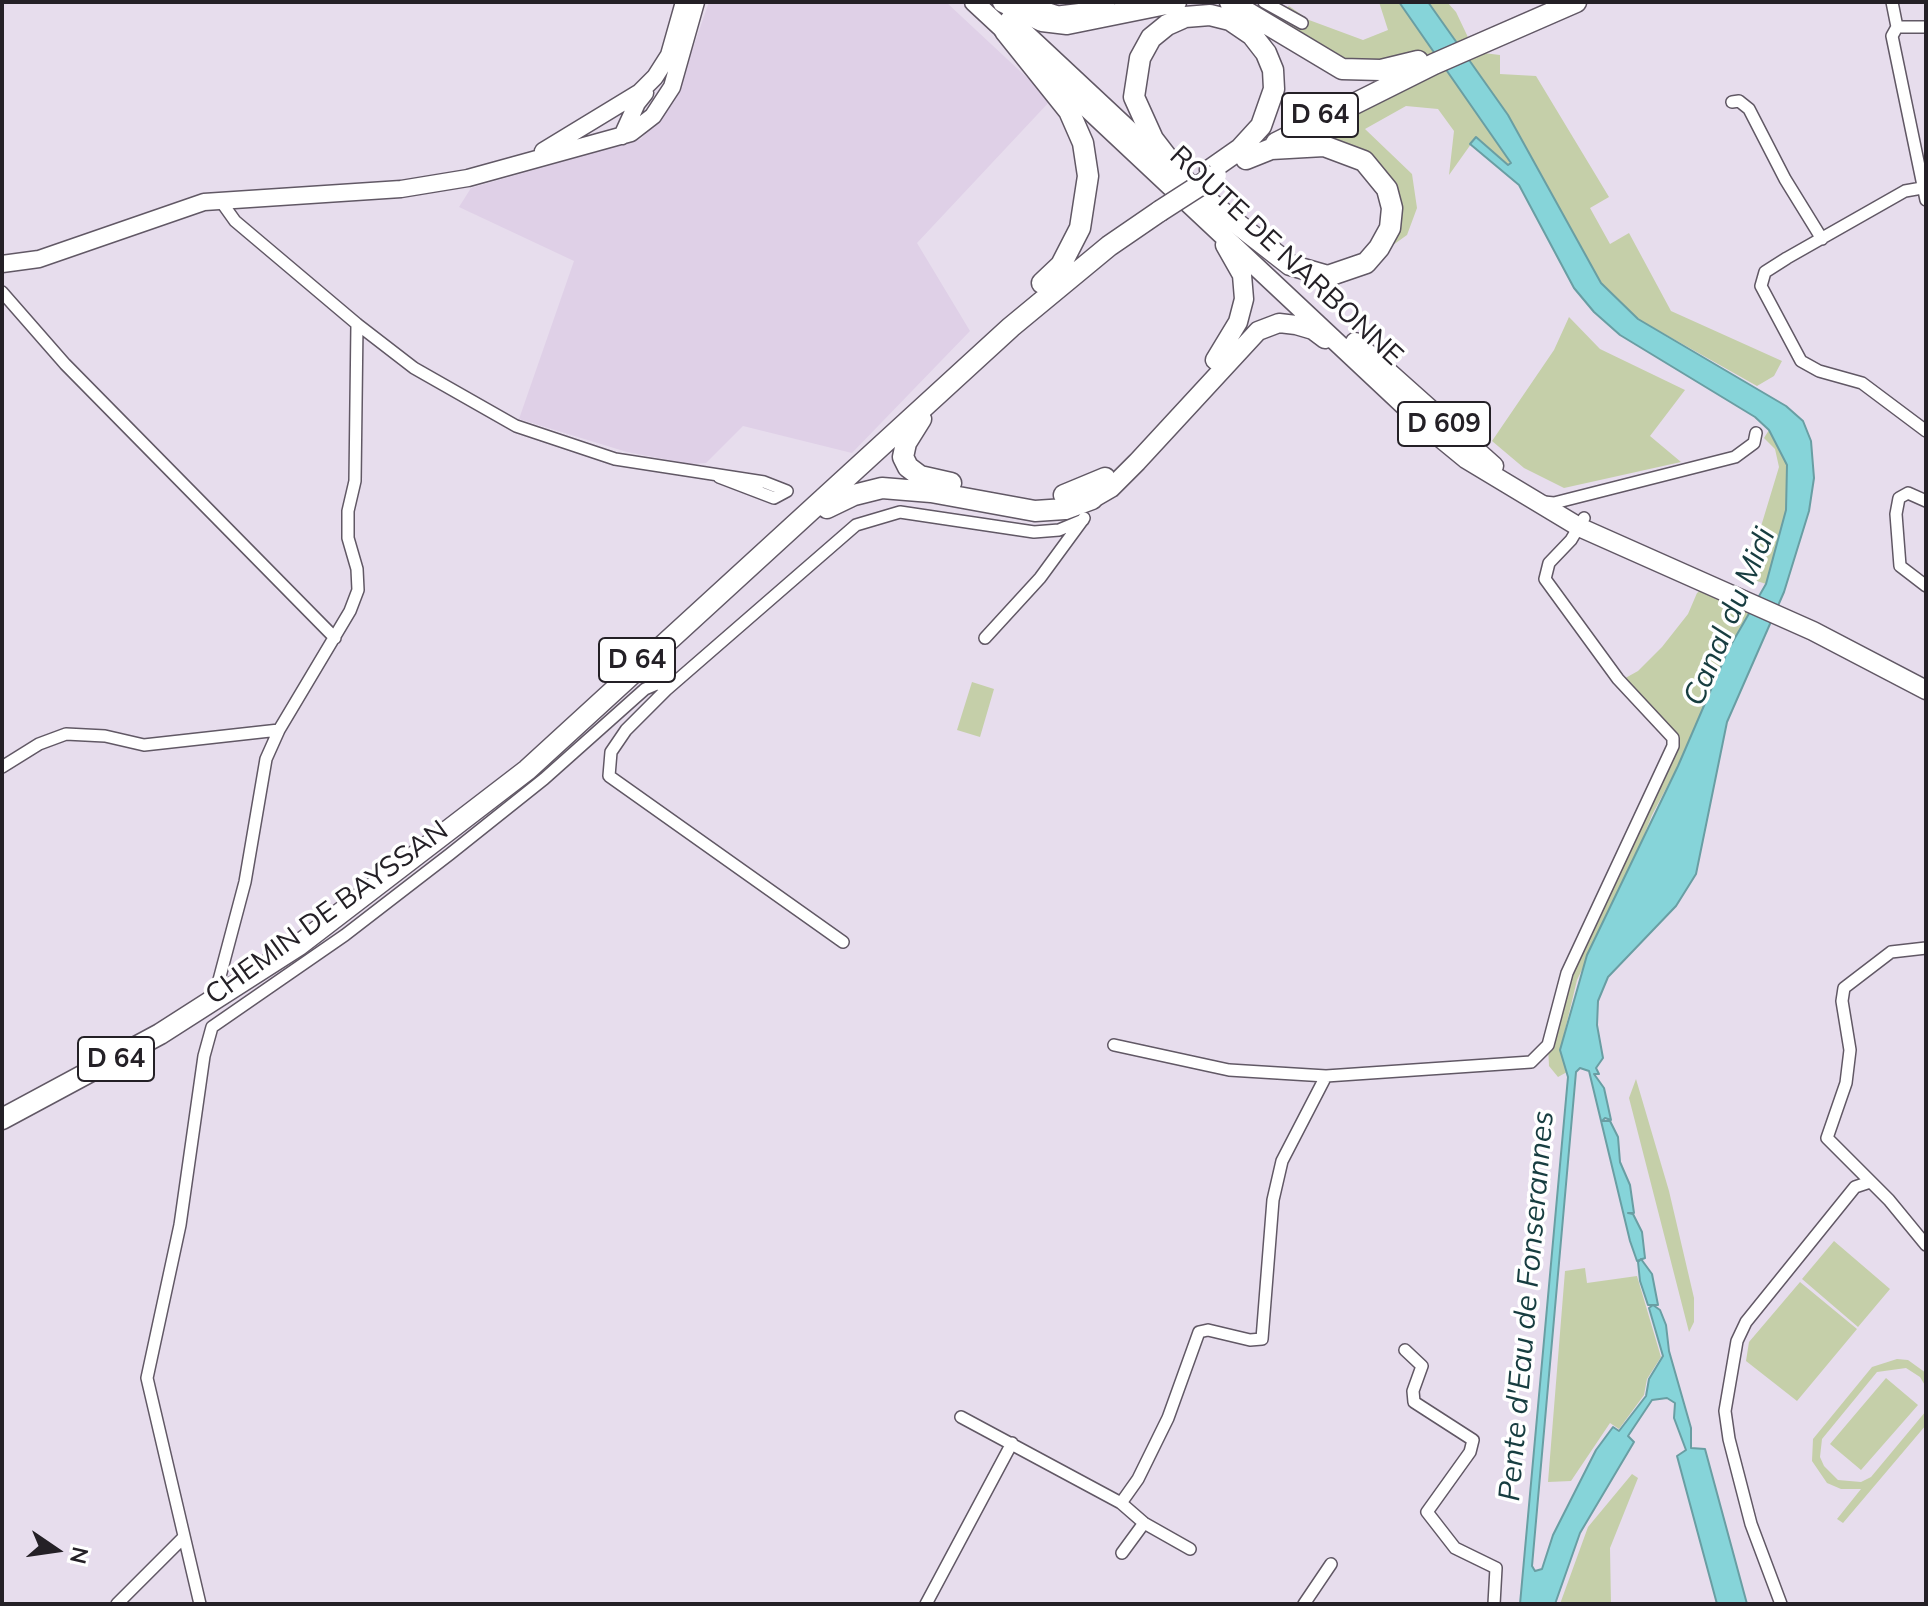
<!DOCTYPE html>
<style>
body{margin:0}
#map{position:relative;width:1928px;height:1606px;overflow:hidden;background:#e7dded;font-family:Mulish,sans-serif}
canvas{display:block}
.frame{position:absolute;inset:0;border:4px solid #242026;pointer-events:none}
.north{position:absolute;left:16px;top:1510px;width:80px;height:80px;-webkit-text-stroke:6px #fff;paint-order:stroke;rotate:103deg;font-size:22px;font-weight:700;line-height:32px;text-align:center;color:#242026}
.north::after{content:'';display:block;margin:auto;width:28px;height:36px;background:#242026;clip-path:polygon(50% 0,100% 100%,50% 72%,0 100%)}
</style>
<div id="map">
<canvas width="1928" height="1606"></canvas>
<div class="frame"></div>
<div class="north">N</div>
</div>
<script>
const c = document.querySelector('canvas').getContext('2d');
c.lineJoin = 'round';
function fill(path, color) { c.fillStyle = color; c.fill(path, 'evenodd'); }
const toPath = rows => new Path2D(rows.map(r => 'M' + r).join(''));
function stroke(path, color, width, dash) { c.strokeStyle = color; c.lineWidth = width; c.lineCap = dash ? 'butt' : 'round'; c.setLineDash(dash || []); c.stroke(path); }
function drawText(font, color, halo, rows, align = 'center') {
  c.font = font + ' Mulish,sans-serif'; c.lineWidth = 7; c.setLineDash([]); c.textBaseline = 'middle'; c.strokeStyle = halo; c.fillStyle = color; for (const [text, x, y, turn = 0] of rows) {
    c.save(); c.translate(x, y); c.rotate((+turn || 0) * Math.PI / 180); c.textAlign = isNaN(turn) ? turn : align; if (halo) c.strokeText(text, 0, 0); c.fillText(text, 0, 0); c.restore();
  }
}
const built = toPath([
 [709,2,946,2,1051,100,917,243,970,331,852,453,743,426,706,463,690,464,627,452,519,419,574,261,459,207,471,188,641,139,675,99]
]);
const green = toPath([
 [1379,2,1399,2,1437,54,1356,71,1274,17,1289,6,1309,20,1363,40,1388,30],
 [1428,2,1447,2,1456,12,1475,52,1500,55,1500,74,1536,76,1609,197,1590,208,1610,244,1629,233,1671,311,1782,361,1774,376,1757,386,1638,319,1601,283,1508,115],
 [1447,68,1511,163,1509,166,1476,137,1449,175,1454,131,1438,109,1406,106,1365,129,1412,174,1417,208,1407,235,1393,245,1397,209,1391,177,1364,154,1329,140,1318,127],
 [1569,317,1600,349,1685,390,1650,436,1681,462,1564,488,1524,468,1492,441,1554,350],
 [1769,430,1787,465,1786,510,1766,584,1751,579,1749,566,1779,467,1775,449,1764,438],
 [1708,584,1744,600,1751,614,1728,650,1678,766,1652,815,1633,863,1577,980,1560,1051,1567,1072,1558,1077,1549,1066,1548,1045,1562,991,1672,738,1620,681,1638,671,1662,647,1688,614,1697,593],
 [972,682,994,689,980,737,957,730],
 [1636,1079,1669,1191,1694,1298,1694,1322,1689,1332,1629,1098],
 [1834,1241,1890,1289,1858,1327,1802,1279],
 [1585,1268,1587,1283,1637,1276,1661,1357,1647,1379,1644,1395,1619,1429,1610,1423,1571,1481,1548,1482,1565,1271],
 [1800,1282,1857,1329,1797,1401,1746,1361,1749,1342],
 [1897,1359,1908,1360,1926,1373,1926,1387,1920,1377,1906,1368,1877,1372,1822,1439,1820,1457,1824,1466,1838,1480,1861,1482,1871,1477,1926,1411,1926,1425,1843,1523,1837,1519,1861,1489,1841,1489,1827,1483,1812,1461,1813,1439,1872,1367],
 [1886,1378,1918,1405,1861,1470,1830,1444],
 [1632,1474,1638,1478,1610,1548,1611,1604,1560,1604,1588,1527]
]);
const water = toPath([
 [1399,2,1428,2,1508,115,1601,283,1638,319,1786,406,1803,421,1811,441,1814,478,1809,511,1784,592,1727,722,1696,874,1676,906,1608,977,1598,1001,1597,1025,1603,1058,1596,1068,1599,1074,1594,1074,1604,1088,1611,1120,1605,1118,1602,1121,1610,1121,1618,1137,1620,1162,1630,1185,1634,1213,1628,1213,1633,1214,1642,1232,1645,1258,1637,1261,1630,1241,1589,1071,1580,1068,1576,1072,1532,1566,1535,1571,1542,1569,1553,1535,1596,1450,1613,1427,1619,1431,1646,1396,1649,1379,1663,1356,1649,1308,1653,1305,1660,1310,1666,1325,1669,1351,1691,1428,1691,1448,1705,1449,1747,1604,1717,1604,1677,1456,1686,1450,1674,1418,1675,1403,1667,1398,1652,1400,1628,1436,1634,1442,1580,1533,1555,1604,1520,1604,1568,1077,1560,1050,1587,955,1678,766,1728,650,1766,584,1786,510,1787,465,1769,430,1755,417,1620,335,1594,312,1574,288,1519,185,1470,144,1476,137,1508,165,1511,163,1399,2],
 [1641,1259,1652,1274,1658,1305,1648,1305,1640,1281,1638,1262,1641,1259]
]);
const street = toPath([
 [1028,2,1058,12,1109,6],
 [1264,2,1302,23],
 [1892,2,1897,27,1892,36,1926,200],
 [1897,27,1926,27],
 [1732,102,1739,101,1749,109,1785,179,1822,239],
 [1922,188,1905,191,1787,258,1765,272,1761,286,1801,361,1819,371,1862,383,1926,431],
 [220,200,235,221,357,324,414,368,516,426,615,459,764,482,787,491,774,498,719,477],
 [2,292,65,364,335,638],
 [1926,501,1908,493,1899,498,1896,514,1900,566,1926,586],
 [1544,502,1554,503,1735,457,1754,443,1756,433],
 [985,638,1040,578,1084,518],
 [2,767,39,744,66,734,105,736,144,745,279,730],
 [843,942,609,776,611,752,626,730,666,690,856,525,900,512,1034,532,1059,530,1083,520],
 [1926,948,1891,952,1844,988,1842,1001,1850,1050,1846,1083,1827,1138,1889,1200,1926,1245],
 [226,993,219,980,245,882,266,759,279,730,350,611,358,590,357,569,348,538,348,511,355,481,357,324],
 [1114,1045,1229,1070,1326,1076,1531,1062,1548,1045,1567,973,1673,746,1673,738,1618,679,1545,579,1549,563,1571,540,1584,518],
 [1405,1350,1422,1366,1413,1391,1414,1402,1473,1440,1470,1452,1427,1512,1455,1548,1496,1568,1494,1604],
 [961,1417,1121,1503,1144,1523,1190,1549],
 [1121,1503,1138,1479,1168,1418,1199,1332,1208,1330,1250,1340,1262,1339,1273,1200,1282,1161,1326,1076],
 [1122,1553,1144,1523],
 [117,1604,183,1538],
 [200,1604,147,1378,180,1225,204,1056,212,1027,345,935,450,854,544,779,645,689,659,683,666,690],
 [926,1604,1012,1443],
 [1304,1604,1331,1564],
 [1781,1604,1751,1524,1729,1439,1725,1411,1737,1341,1746,1322,1855,1187,1870,1182]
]);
const secondary = toPath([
 [622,136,637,103,645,93],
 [543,151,640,92,655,77,669,55,684,2],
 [2,264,39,259,204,202,401,189,468,178,631,133,653,116,672,87,696,2]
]);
const primary = toPath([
 [974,2,1016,41],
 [1010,19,1161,160],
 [1040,64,1427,427,1466,459,1579,527,1813,631,1926,690],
 [1355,342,1494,466],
 [1215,360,1238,322,1244,299,1242,275,1225,245],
 [1092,499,1111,488,1137,462,1258,331,1279,323,1296,325,1313,330,1325,339]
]);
const highway = toPath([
 [1003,2,1042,21,1067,24,1176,2],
 [1230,2,1342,69,1381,70,1418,61],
 [1005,31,1069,111,1083,143,1088,176,1080,228,1061,265,1042,283],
 [1276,143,1434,64,1576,2],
 [1210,170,1240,149,1261,126,1274,89,1273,70,1266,53,1252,35,1230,20,1210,15,1185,17,1167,25,1151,38,1140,58,1134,97,1153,139,1190,187,1290,265,1328,276,1366,263,1379,248,1390,228,1392,208,1387,189,1364,161,1324,146,1271,149,1246,159],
 [921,419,906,443,903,457,908,467,920,476,951,483],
 [1064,495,1105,478],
 [827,508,854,495,882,488,931,492,1035,511,1065,509,1092,499],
 [2,1119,160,1034,299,945,527,770,1011,327,1109,246,1160,211]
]);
const highwayBridge = toPath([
 [1160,211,1216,175]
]);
const shields = [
 [1320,115,76],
 [1444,424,92],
 [637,660,76],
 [116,1059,76]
];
const shieldNames = [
 ["D 64",1320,115],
 ["D 609",1444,424],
 ["D 64",637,660],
 ["D 64",116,1059]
];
const streetNames = [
 ["ROUTE DE NARBONNE",1286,256,43],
 ["CHEMIN DE BAYSSAN",327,913,-36]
];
const waterNames = [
 ["Canal du Midi",1730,617,-67],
 ["Pente d'Eau de Fonserannes",1527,1306,-85]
];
fill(built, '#dfd0e7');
fill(green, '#c5cfa9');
fill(water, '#86d4d9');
stroke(water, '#699ea3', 2);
stroke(street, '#615865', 14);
stroke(secondary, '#615865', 19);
stroke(primary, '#615865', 21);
stroke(highway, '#615865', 23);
stroke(street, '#fff', 11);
stroke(secondary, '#fff', 16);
stroke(primary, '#fff', 18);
stroke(highway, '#fff', 20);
stroke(highwayBridge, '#615865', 23, []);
stroke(highwayBridge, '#fff', 20);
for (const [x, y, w] of shields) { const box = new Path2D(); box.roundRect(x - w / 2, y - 22, w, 44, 6); c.fillStyle = '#fff'; c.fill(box); stroke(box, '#242026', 2); }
drawText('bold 26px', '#242026', null, shieldNames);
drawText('28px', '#242026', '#fff', streetNames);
drawText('italic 30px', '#173d40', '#fff', waterNames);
</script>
